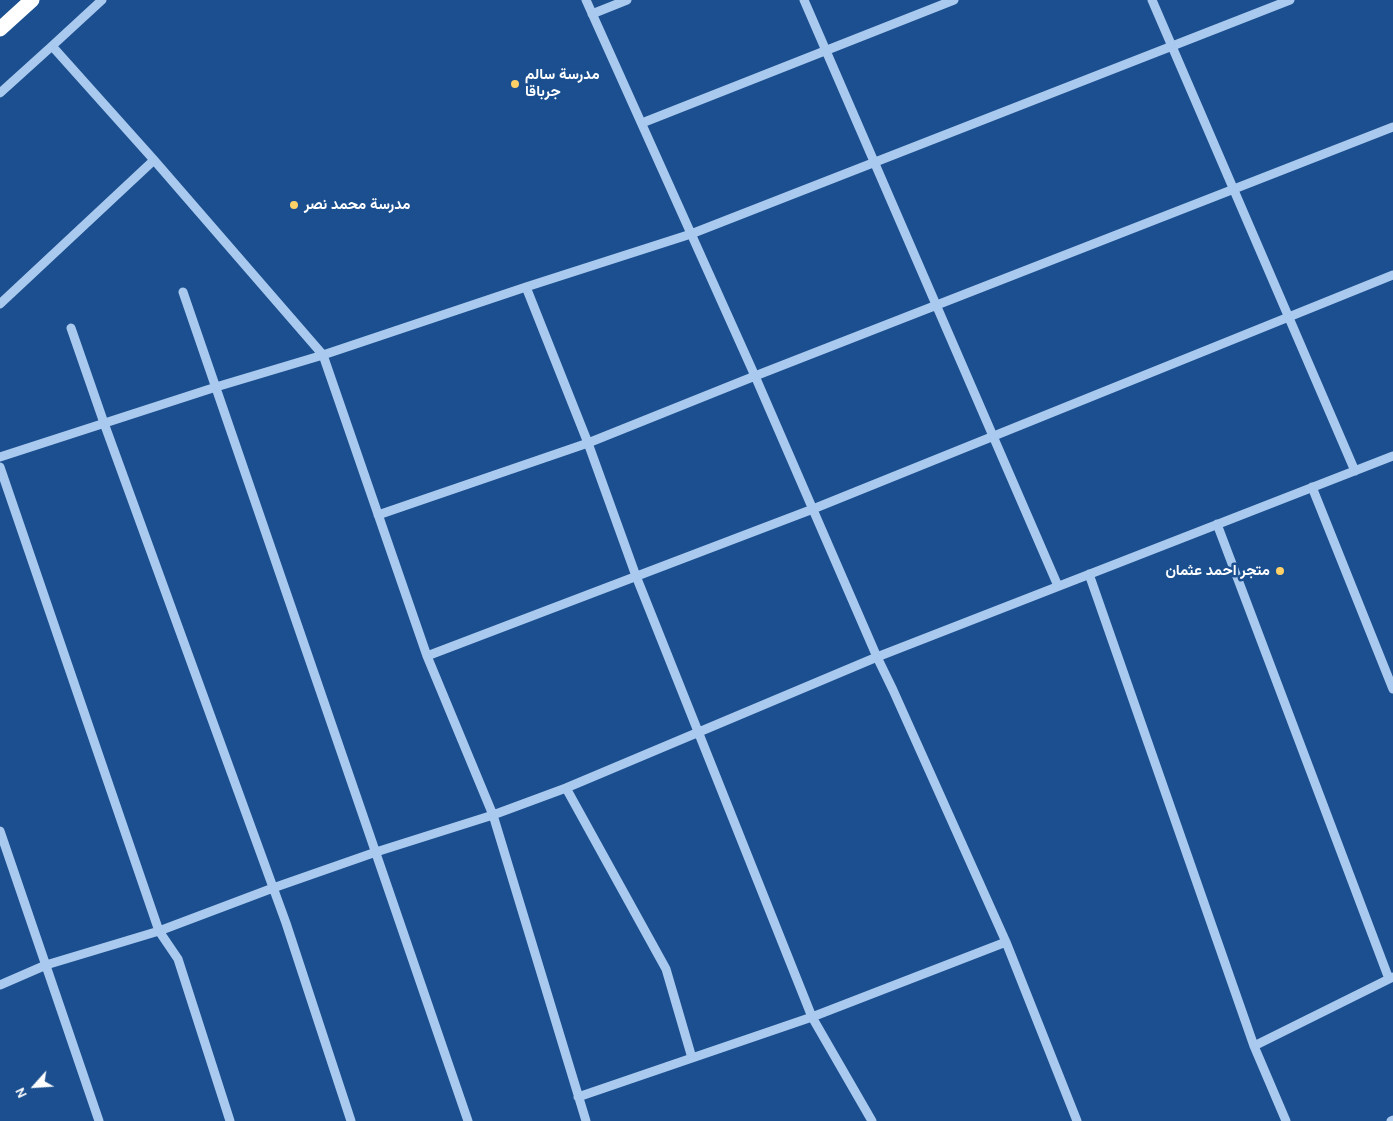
<!DOCTYPE html>
<meta charset="utf-8">
<style>
body{margin:0}
#map{position:relative;width:1393px;height:1121px;overflow:hidden;background:#1b4f8f;font-family:Karla,sans-serif}
canvas{display:block}
.north{position:absolute;left:10px;top:1061px;width:50px;height:50px;-webkit-text-stroke:4px #1b4f8f;paint-order:stroke;rotate:244deg;font-size:14px;font-weight:700;line-height:20px;text-align:center;color:#fff}
.north::after{content:'';display:block;margin:auto;width:18px;height:22px;background:#fff;clip-path:polygon(50% 0,100% 100%,50% 72%,0 100%)}
</style>
<div id="map">
<canvas width="1393" height="1121"></canvas>
<div class="north">N</div>
</div>
<script>
const c = document.querySelector('canvas').getContext('2d');
c.lineJoin = 'round';
const toPath = rows => new Path2D(rows.map(r => 'M' + r).join(''));
function stroke(path, color, width, dash) { c.strokeStyle = color; c.lineWidth = width; c.lineCap = dash ? 'butt' : 'round'; c.setLineDash(dash || []); c.stroke(path); }
function drawText(font, color, halo, rows, align = 'center') {
  c.font = font + ' Karla,Vazirmatn,sans-serif'; c.lineWidth = 5; c.setLineDash([]); c.textBaseline = 'middle'; c.strokeStyle = halo; c.fillStyle = color; for (const [text, x, y, turn = 0] of rows) {
    c.save(); c.translate(x, y); c.rotate((+turn || 0) * Math.PI / 180); c.textAlign = isNaN(turn) ? turn : align; if (halo) c.strokeText(text, 0, 0); c.fillText(text, 0, 0); c.restore();
  }
}
const minor = toPath([
 [102,0,52,46,154,160,323,355,427,656,493,815,586,1121],
 [586,0,755,376,877,657,893,690,1006,942,1077,1121],
 [804,0,1058,586],
 [1152,0,1355,471],
 [592,14,627,0],
 [0,93,52,46],
 [642,123,954,0],
 [526,287,588,443,636,576,812,1017,872,1121],
 [183,292,468,1121],
 [0,304,154,160],
 [71,328,104,423,286,923,351,1121],
 [0,457,216,387,323,355,526,287,691,234,1290,0],
 [0,467,159,931,178,959,230,1121],
 [1312,487,1393,689],
 [378,515,588,443,755,376,1393,127],
 [1217,524,1389,979],
 [1089,574,1254,1046,1286,1121],
 [427,656,813,509,1393,275],
 [566,788,666,969,692,1058],
 [0,831,99,1121],
 [0,985,46,965,159,931,273,888,376,852,493,815,566,788,877,657,1393,456],
 [1254,1046,1393,977],
 [578,1097,812,1017,1006,942],
 [1391,1121,1393,1120]
]);
const highway = toPath([
 [0,29,32,0]
]);
const markers = [
 [515,84,5,"#ffd166"],
 [294,205,5,"#ffd166"],
 [1280,571,5,"#ffd166"]
];
const poiNames = [
 ["مدرسة سالم",525,75],
 ["جرباقا",525,92],
 ["مدرسة محمد نصر",304,205],
 ["متجر احمد عثمان",1270,571,"right"]
];
stroke(minor, '#a9c9ee', 9);
stroke(highway, '#fff', 15);
for (const [x, y, r, color] of markers) { const dot = new Path2D(); dot.arc(x, y, r, 0, 2 * Math.PI); c.fillStyle = color; c.fill(dot); stroke(dot, '#1b4f8f', 2); }
drawText('bold 15px', '#fff', '#1b4f8f', poiNames, 'left');
</script>
